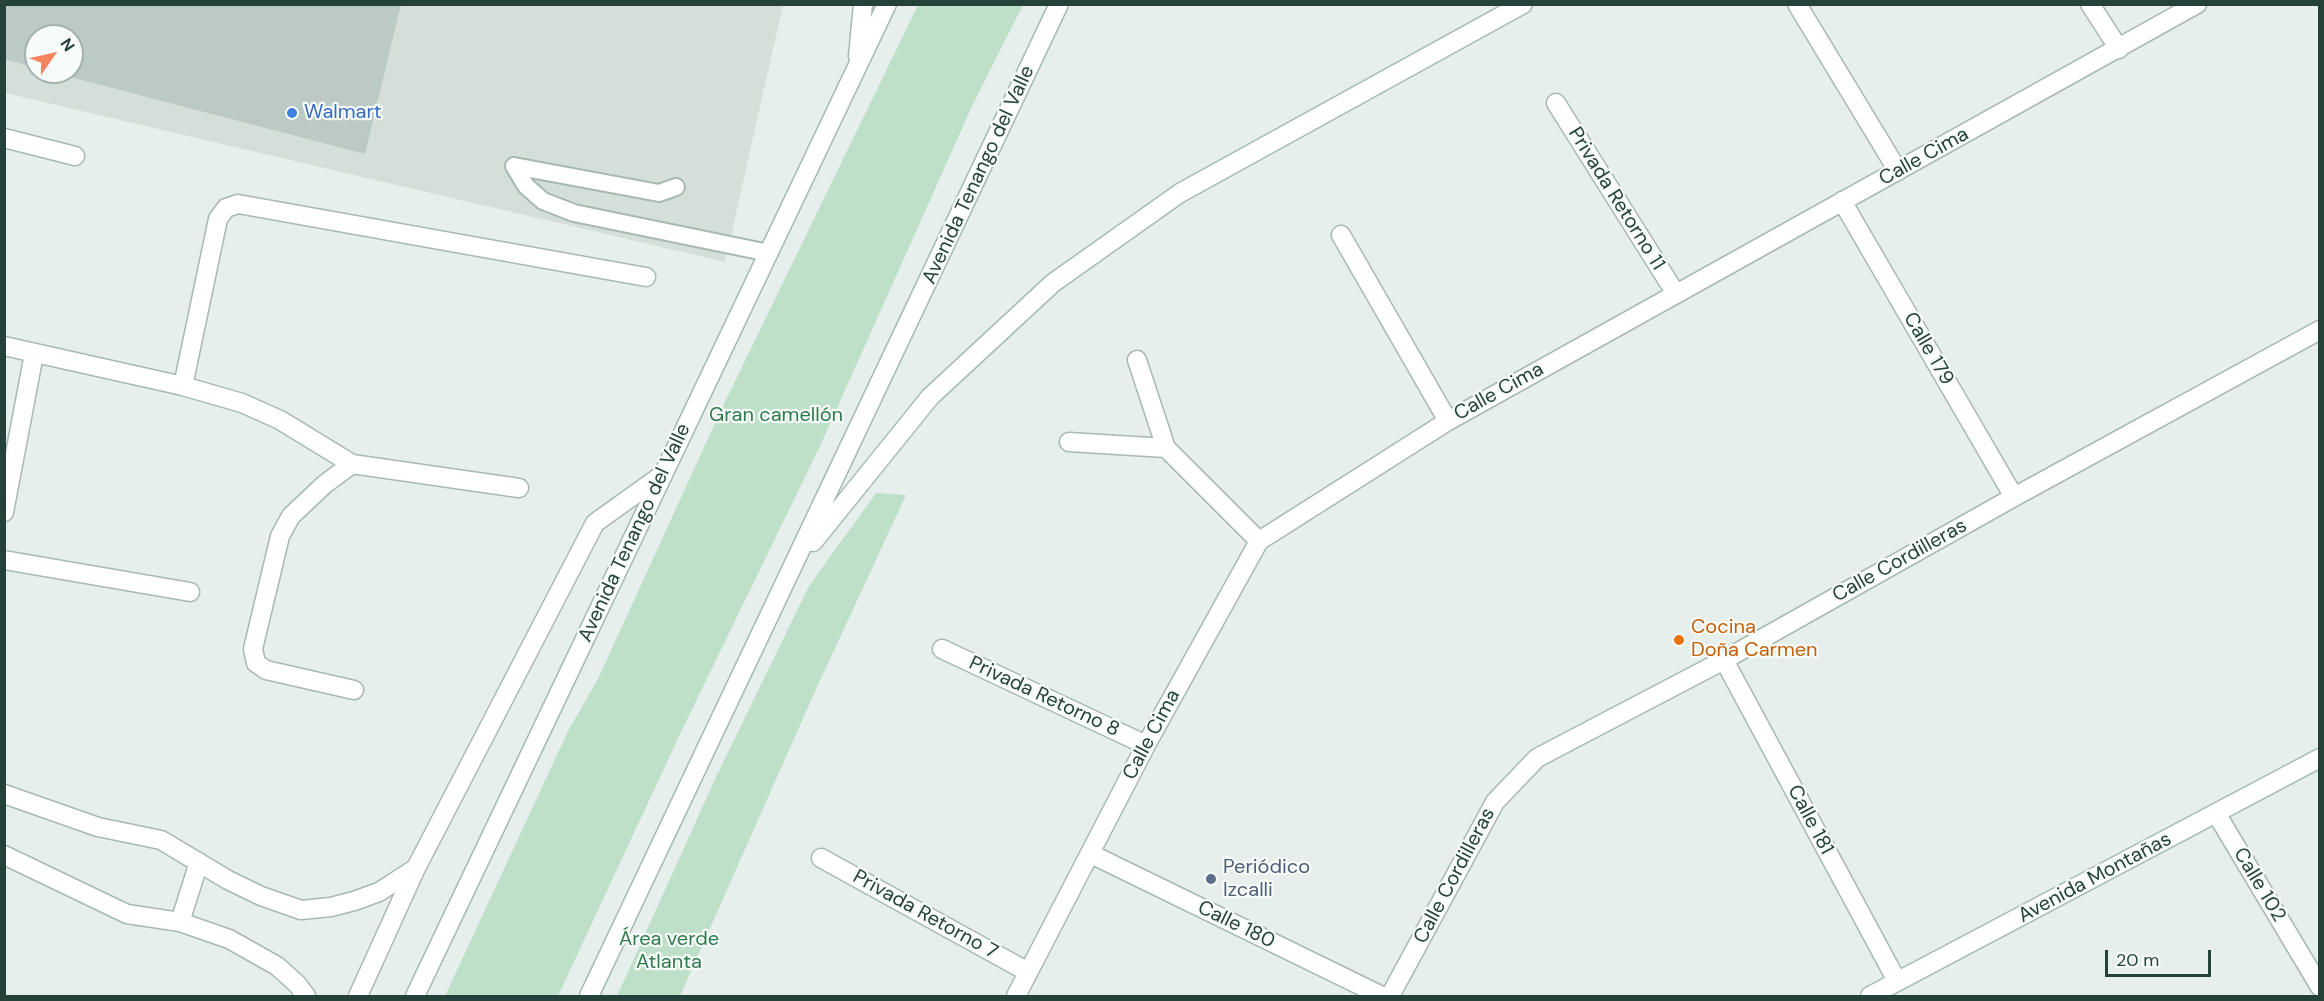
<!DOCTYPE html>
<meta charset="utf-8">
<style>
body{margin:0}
#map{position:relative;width:2324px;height:1001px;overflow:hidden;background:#e6efeb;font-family:"DM Sans",sans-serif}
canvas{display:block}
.frame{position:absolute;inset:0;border:6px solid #24423a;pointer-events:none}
.north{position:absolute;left:24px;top:24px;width:60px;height:60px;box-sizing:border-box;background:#f7fbf9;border:2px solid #a3b1ad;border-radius:50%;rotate:56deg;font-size:16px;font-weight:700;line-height:24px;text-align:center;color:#24423a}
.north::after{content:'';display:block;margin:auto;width:21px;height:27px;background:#f4845f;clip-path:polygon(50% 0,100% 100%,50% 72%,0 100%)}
.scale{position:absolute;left:2105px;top:950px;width:106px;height:27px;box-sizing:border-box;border:3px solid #24423a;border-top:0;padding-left:8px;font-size:18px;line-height:21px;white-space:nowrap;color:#24423a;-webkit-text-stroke:4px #f7fbf9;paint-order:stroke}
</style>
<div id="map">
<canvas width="2324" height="1001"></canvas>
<div class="frame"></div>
<div class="north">N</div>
<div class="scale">20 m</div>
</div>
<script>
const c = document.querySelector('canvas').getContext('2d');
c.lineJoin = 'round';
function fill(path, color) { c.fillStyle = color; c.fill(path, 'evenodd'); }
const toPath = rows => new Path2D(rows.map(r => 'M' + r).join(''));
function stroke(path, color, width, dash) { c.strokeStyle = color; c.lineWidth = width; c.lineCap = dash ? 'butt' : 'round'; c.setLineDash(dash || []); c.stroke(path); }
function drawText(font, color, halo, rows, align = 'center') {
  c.font = font + ' "DM Sans",sans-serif'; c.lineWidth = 4.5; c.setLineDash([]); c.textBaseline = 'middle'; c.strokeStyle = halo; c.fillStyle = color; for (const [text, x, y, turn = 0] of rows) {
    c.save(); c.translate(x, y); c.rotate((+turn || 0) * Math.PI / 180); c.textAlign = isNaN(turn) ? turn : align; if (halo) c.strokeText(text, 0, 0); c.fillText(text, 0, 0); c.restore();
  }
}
const built = toPath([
 [5,5,783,5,725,262,5,93],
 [36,36,72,36,72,72,36,72]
]);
const green = toPath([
 [918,5,1023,5,973,104,821,444,681,732,558,996,445,996,569,729,598,679,721,410],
 [876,493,906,495,817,687,680,996,617,996,716,777,809,586]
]);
const building = toPath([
 [4,4,401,4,365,154,55,73,72,72,72,36,36,36,36,68,4,59]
]);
const lane = toPath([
 [514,166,526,186,543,201,574,213,769,253],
 [514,166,659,193,676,187]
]);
const street = toPath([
 [1797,4,1898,171],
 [2090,4,2119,49],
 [1556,103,1676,294],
 [4,138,75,156],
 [1842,201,2014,497],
 [1341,235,1448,421],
 [4,346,183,386,242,403,280,420,352,464,519,488],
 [1137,360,1166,448,1259,541],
 [183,386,218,219,226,208,238,204,646,277],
 [1069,442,1166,448],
 [352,464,325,484,291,516,280,536,253,649,256,663,266,670,354,690],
 [4,512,34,354],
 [4,560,190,592],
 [942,649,1146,745],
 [1724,660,1897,981],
 [4,794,98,827,161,840,228,880,261,896,301,910,331,907,354,901,379,892,416,868],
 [2216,813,2320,987],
 [1091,854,1382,996],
 [4,855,127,914,180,922,229,939,277,966,297,984,306,996],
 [821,858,1028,972],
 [180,922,199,862],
 [358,996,416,868,595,523,662,475],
 [1016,996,1146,745,1259,541,1448,421,2197,4],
 [1390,996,1495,802,1537,758,1724,660,2014,497,2320,330]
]);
const secondary = toPath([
 [858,56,863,4],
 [813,542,930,397,1053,283,1180,193,1523,4],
 [415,996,887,4],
 [589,996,1059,4],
 [1870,996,2320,758]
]);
const markers = [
 [292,113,6,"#3f7fe0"],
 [1679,640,6,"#e8710a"],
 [1211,879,6,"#5c6f8a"]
];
const shopNames = [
 ["Walmart",304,113]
];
const streetNames = [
 ["Calle Cima",1924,157,-29],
 ["Avenida Tenango del Valle",979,175,-65],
 ["Privada Retorno 11",1616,199,58],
 ["Calle 179",1928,349,60],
 ["Calle Cima",1499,392,-29],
 ["Avenida Tenango del Valle",635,533,-65],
 ["Calle Cordilleras",1900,561,-29],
 ["Privada Retorno 8",1044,697,25],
 ["Calle Cima",1152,735,-62],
 ["Calle 181",1810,820,62],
 ["Calle Cordilleras",1455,876,-62],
 ["Avenida Montañas",2095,878,-28],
 ["Calle 102",2259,885,59],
 ["Privada Retorno 7",925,915,29],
 ["Calle 180",1236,925,26]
];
const parkNames = [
 ["Gran camellón",776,416],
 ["Área verde",669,940],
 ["Atlanta",669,963]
];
const foodNames = [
 ["Cocina",1691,628],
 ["Doña Carmen",1691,651]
];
const serviceNames = [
 ["Periódico",1223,868],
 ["Izcalli",1223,891]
];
fill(built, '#d4dfda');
fill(green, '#bfe0c8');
fill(building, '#bbcac4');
stroke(lane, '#a8b8b2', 20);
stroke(street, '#a8b8b2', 21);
stroke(secondary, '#a4bbb3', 21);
stroke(lane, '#fff', 16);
stroke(street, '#fff', 18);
stroke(secondary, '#fff', 18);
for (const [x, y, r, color] of markers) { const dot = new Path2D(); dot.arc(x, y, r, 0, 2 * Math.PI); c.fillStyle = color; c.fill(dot); stroke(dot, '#f7fbf9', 2); }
drawText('20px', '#366cbe', '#f7fbf9', shopNames, 'left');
drawText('20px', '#24423a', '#f7fbf9', streetNames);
drawText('20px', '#2d7a4b', '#f7fbf9', parkNames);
drawText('20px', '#c56008', '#f7fbf9', foodNames, 'left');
drawText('20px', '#4e5e75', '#f7fbf9', serviceNames, 'left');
</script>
